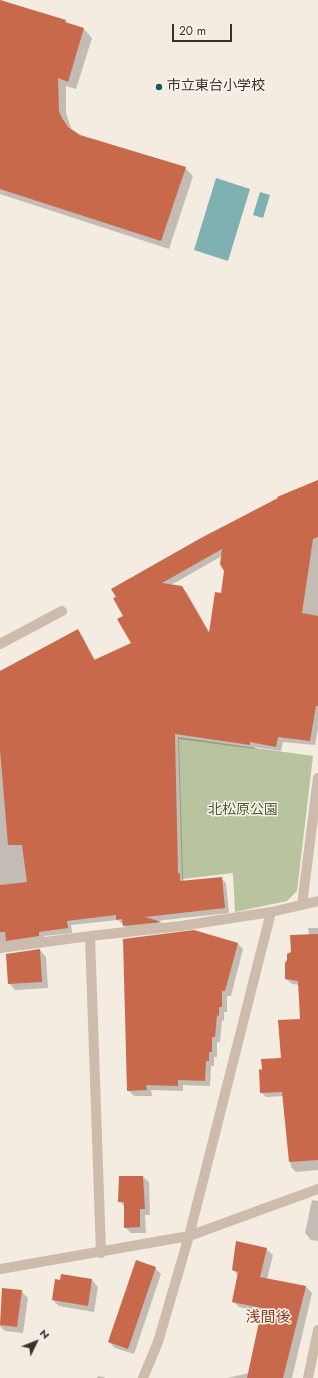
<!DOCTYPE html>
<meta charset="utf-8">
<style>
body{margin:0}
#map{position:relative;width:318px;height:1378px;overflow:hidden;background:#f4ebe1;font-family:Jost,sans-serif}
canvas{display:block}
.north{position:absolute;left:16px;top:1322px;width:40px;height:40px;-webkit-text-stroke:3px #fbf5ee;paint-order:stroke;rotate:47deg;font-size:11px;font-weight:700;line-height:16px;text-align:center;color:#3b302b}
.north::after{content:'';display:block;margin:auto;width:14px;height:18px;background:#3b302b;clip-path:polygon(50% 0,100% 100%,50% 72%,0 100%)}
.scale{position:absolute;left:172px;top:24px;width:60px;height:18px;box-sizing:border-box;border:2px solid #3b302b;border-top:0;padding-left:5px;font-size:12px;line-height:14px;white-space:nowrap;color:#3b302b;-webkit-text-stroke:3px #fbf5ee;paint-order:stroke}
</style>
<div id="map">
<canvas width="318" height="1378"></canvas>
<div class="north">N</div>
<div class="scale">20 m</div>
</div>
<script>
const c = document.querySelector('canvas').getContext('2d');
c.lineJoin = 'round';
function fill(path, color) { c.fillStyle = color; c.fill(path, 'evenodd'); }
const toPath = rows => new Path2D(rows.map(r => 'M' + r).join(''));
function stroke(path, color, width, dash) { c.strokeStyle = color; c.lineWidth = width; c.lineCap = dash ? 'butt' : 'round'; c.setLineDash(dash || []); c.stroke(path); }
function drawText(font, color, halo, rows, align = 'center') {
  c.font = font + ' Jost,"Noto Sans JP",sans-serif'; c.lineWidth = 3; c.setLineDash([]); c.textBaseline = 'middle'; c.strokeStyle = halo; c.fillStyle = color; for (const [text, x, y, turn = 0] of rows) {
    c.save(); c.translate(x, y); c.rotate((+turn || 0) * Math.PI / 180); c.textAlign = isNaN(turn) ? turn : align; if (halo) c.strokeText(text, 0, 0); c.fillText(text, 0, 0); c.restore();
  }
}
const green = toPath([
 [178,737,313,756,297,891,287,901,235,912,233,873,182,879]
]);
const water = toPath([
 [216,178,250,189,228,261,194,250],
 [260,192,270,195,263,218,253,215]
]);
const shadow = toPath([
 [0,0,65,21,68,24,84,29,92,38,76,89,66,86,66,113,72,131,79,136,185,168,193,176,169,249,0,194],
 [318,480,318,729,315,745,283,742,281,751,255,747,255,749,179,739,183,878,185,882,221,878,226,883,229,913,156,921,165,926,129,930,118,920,71,925,72,933,44,936,44,941,0,946,0,672,77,631,82,636,96,661,132,644,124,616,114,599],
 [222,556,225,571,222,594,210,633,187,593,182,587,171,585],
 [308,928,318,928,318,1170,296,1172,291,1167,284,1096,266,1097,261,1092,263,1071,282,1059,301,1019,299,985,292,984,286,979,292,952,309,935],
 [194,932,238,944,243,949,231,996,227,996,227,1012,224,1012,224,1021,222,1020,220,1042,217,1042,217,1057,214,1057,214,1066,211,1066,210,1086,183,1085,183,1091,151,1090,152,1096,134,1096,128,1090],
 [40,950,46,957,48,988,15,990,9,983],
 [143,1177,149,1182,150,1215,145,1215,146,1233,131,1233,125,1227,125,1207,120,1202],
 [312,1200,318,1201,318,1241,311,1240,305,1233],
 [266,1249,273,1255,267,1279,306,1287,312,1293,292,1378,227,1378,249,1373,262,1312,239,1307,233,1301,238,1275,233,1270],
 [155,1268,161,1274,134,1354,115,1348,109,1342],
 [56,1280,92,1280,98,1287,94,1312,59,1306,53,1300],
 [3,1289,21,1291,28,1298,23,1333,5,1331,0,1326],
 [98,1376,104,1377,105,1378,97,1378]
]);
const building = toPath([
 [0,0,66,20,65,22,84,28,68,82,58,78,59,111,62,118,68,127,80,135,186,167,161,241,0,189],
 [318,480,318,537,313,539,302,613,318,616,318,706,316,706,310,741,278,737,276,747,250,742,250,745,175,734,178,873,180,873,180,881,222,877,225,908,145,917,162,922,123,926,122,919,116,920,116,915,67,921,68,928,39,932,39,936,6,941,5,932,0,932,0,885,27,882,22,845,8,845,0,750,0,671,78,629,94,660,131,643,117,619,123,616,113,598,116,597,111,589,201,538,278,498,277,497],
 [222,549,220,564,224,571,221,593,215,592,209,633,182,586,162,583],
 [194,930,238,943,225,991,222,991,222,1007,219,1007,219,1016,217,1015,215,1037,212,1037,212,1052,209,1052,209,1061,206,1061,205,1081,178,1080,178,1086,146,1085,147,1090,127,1091,123,939],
 [318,934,318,1160,289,1162,282,1092,260,1093,259,1069,262,1070,261,1059,281,1058,278,1020,300,1019,298,981,285,979,285,963,287,960,287,954,291,952,290,935],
 [40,949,42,982,8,984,6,954],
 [119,1176,143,1176,145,1209,140,1209,140,1227,124,1228,124,1202,118,1202],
 [236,1241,267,1248,260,1277,306,1286,283,1378,247,1378,262,1308,232,1302,238,1272,232,1270],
 [136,1260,156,1267,128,1349,108,1342],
 [61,1274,92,1279,88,1306,52,1300,55,1279,60,1280],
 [2,1288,22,1290,17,1327,0,1325]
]);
const minor = toPath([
 [0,644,62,611],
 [302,905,318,778],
 [90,936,101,1253],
 [0,948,90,936,181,926,271,912,318,901],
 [0,1269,189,1236,318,1189],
 [143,1378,158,1342,189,1236,271,912],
 [308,1378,318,1330]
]);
const markers = [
 [159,87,4,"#1f5a5e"]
];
const poiNames = [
 ["市立東台小学校",167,87]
];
const parkNames = [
 ["北松原公園",243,811]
];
const neighbourhoodNames = [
 ["浅間後",268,1318]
];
fill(green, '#b8c4a0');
fill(water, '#7fb0b2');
fill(shadow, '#0003');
fill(building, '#c8694b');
stroke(minor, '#cdbbac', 10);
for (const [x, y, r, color] of markers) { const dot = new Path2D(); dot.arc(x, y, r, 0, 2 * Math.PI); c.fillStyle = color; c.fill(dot); stroke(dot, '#fbf5ee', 1.5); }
drawText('14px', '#3b302b', '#fbf5ee', poiNames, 'left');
drawText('14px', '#4a5a2e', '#fbf5ee', parkNames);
drawText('15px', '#8c3b22', '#fbf5ee', neighbourhoodNames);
</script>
